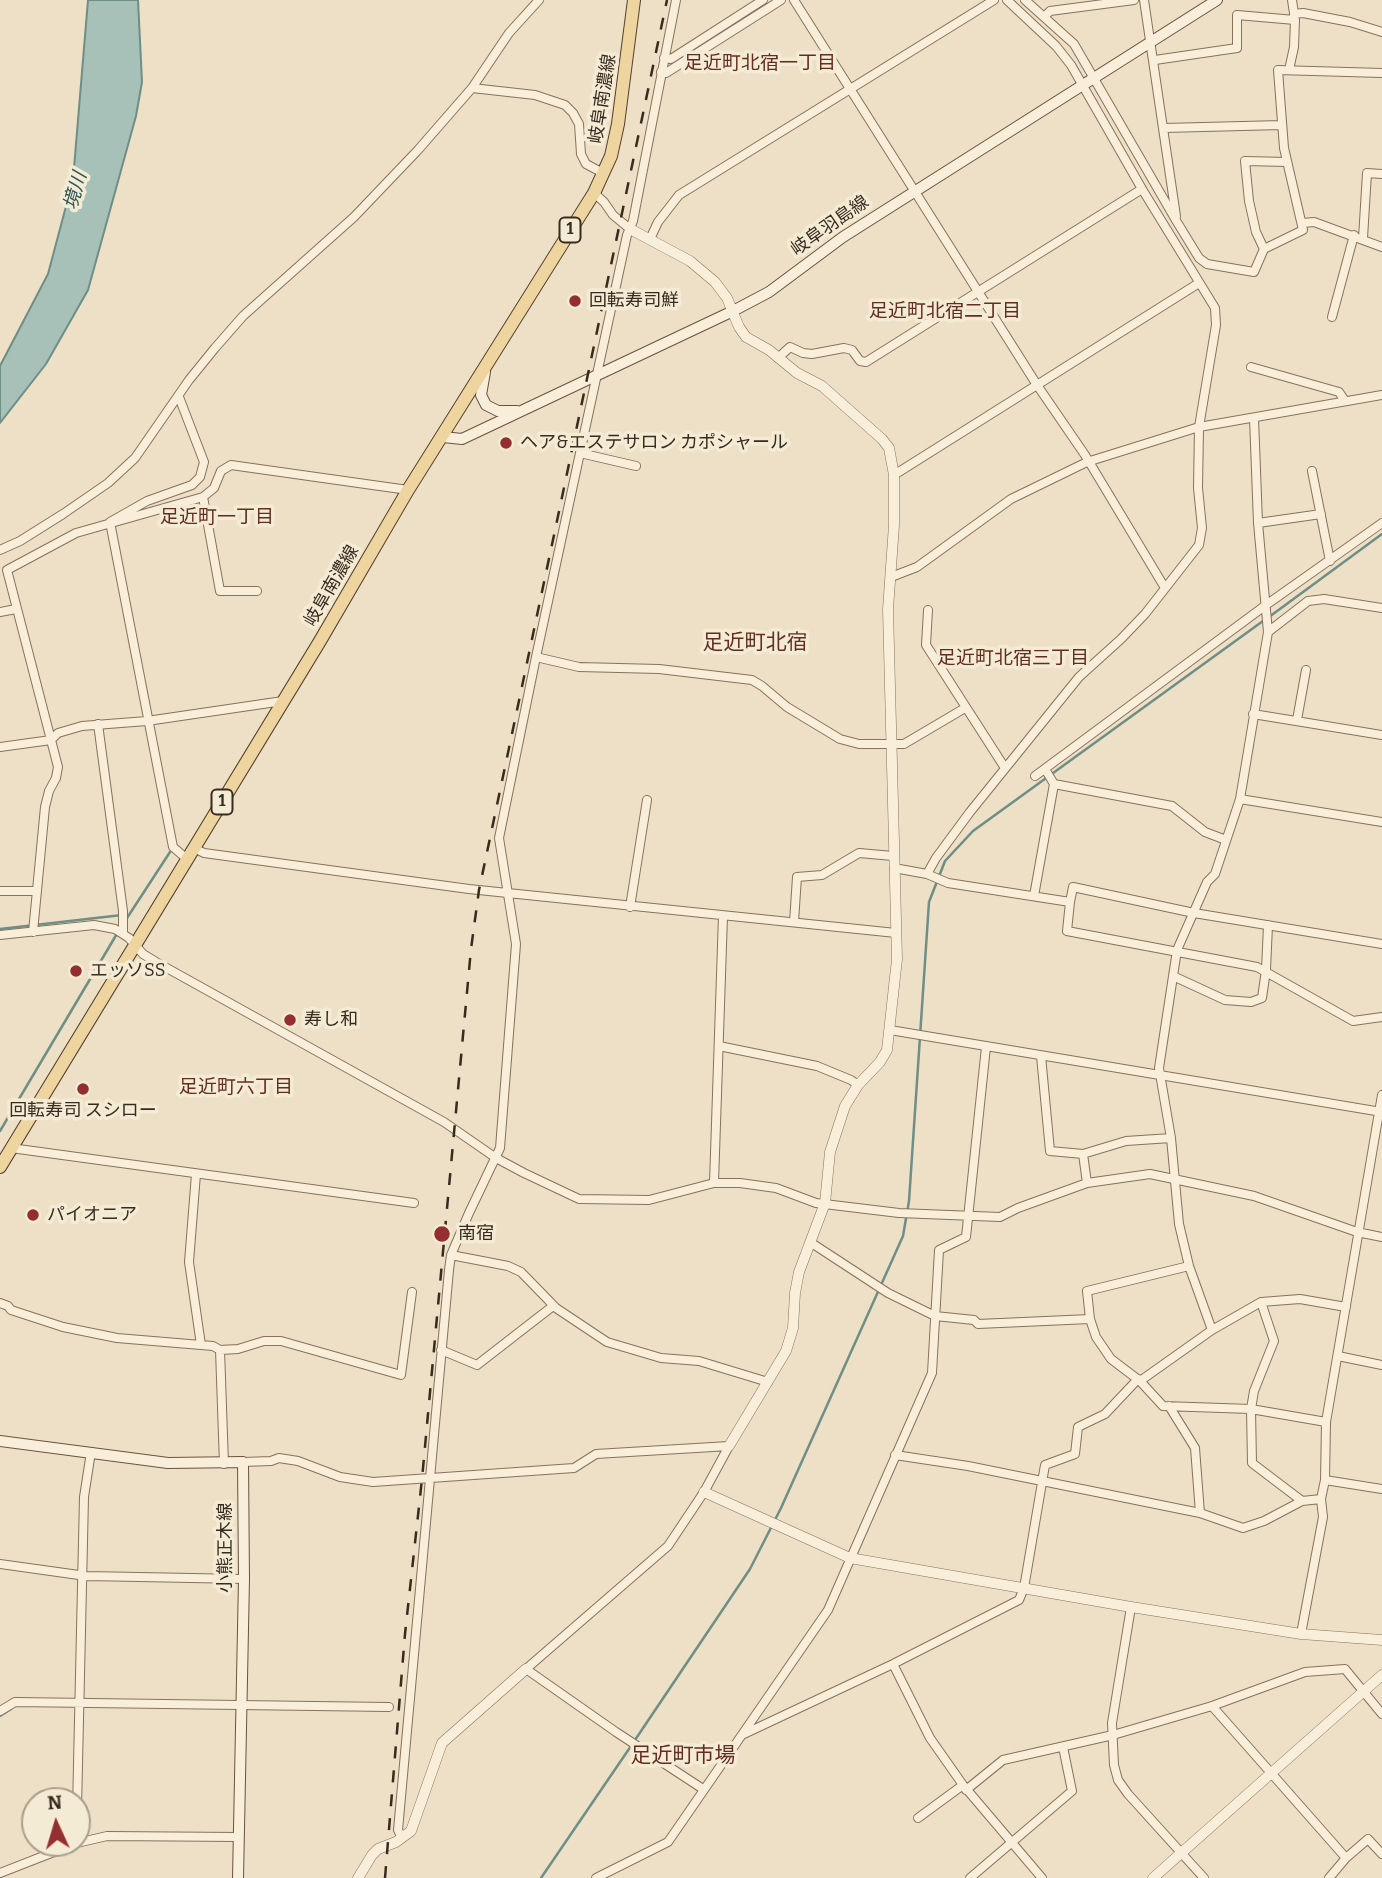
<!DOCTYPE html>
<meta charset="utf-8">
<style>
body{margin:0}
#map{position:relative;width:1382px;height:1878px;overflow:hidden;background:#ede0c6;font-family:Bitter,serif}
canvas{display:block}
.north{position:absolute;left:21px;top:1787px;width:70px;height:70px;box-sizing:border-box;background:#f4ebd5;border:2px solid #a99e8c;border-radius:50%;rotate:356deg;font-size:19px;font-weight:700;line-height:28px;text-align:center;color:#382b1f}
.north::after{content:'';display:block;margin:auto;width:24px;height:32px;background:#942e31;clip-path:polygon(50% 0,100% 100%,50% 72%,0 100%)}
</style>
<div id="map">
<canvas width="1382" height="1878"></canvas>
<div class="north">N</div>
</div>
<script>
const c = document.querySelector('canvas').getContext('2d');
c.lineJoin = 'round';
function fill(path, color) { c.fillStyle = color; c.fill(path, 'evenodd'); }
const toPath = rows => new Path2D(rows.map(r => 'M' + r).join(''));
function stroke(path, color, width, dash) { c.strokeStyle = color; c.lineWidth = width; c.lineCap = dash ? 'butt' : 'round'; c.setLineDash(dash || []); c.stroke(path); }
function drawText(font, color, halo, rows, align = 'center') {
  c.font = font + ' Bitter,"Noto Sans JP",serif'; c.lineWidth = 7; c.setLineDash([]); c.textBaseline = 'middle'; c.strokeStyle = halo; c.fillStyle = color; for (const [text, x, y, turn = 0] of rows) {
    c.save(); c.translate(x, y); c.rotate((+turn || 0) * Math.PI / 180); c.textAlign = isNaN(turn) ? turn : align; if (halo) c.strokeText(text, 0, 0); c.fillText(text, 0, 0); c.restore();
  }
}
const water = toPath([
 [88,0,138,0,142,82,136,116,88,290,46,364,0,423,0,366,48,274,73,180,88,0]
]);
const stream = toPath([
 [1269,617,1382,534],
 [127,918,170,852],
 [0,929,122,915],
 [0,1131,118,932],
 [0,1716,11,1709],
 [635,1740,750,1569,781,1508,903,1236,909,1201,929,902,945,861,973,831,1263,621],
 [541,1878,631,1746]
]);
const minor = toPath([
 [794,0,1037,385,1085,455,1165,588],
 [1025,0,1074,44,1177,222,1199,258,1207,264,1254,272,1264,249,1303,230,1284,148,1278,70,1382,73],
 [1144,0,1176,216],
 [1294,14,1303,13,1350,22,1382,32],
 [1044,17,1050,11,1134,0],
 [664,58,671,59,763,0],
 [1155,60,1237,48,1237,15,1295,20],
 [1289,70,1294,47,1295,20,1292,0],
 [661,72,666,73,781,0],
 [472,88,535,95,565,105,573,113,579,124,581,154,586,164,603,173],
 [1164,128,1282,125],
 [594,193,604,202,613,215,630,229],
 [1303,223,1314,222,1382,247],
 [1363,238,1367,173,1382,174],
 [650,239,658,222,679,195,994,0],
 [1264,249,1256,232,1249,201,1245,161,1287,162],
 [1332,317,1354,235],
 [778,358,790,347,803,353,812,354,844,348,852,350,860,361,866,362,1142,189],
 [1251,367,1339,392,1345,401],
 [179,397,204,462,200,477,192,485,147,501,110,522,173,847,187,859],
 [580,453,636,466],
 [1312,471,1330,561],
 [894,475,1199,283],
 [203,497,220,591,257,591],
 [1258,523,1321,514],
 [0,550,20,541,63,514,108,483,135,458,189,380,215,348,243,316,354,217,418,150,472,88,509,33,539,0],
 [891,577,917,567,1011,499,1087,462,1199,427,1382,395],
 [928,610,926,645,1005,768],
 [0,612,16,609],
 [1268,632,1308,601,1324,599,1382,608],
 [536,657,579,667,659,669,752,680,762,686,787,707,840,739,859,744,904,744,965,708],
 [1253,714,1382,735],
 [1297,720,1306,670],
 [98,724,123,911,123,933],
 [0,747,51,740,58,733,82,726,147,721,283,701],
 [1045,769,1054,784,1172,806,1205,832,1226,840],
 [1035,776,1266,605,1382,523],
 [1240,799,1382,822],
 [194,848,204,853,469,889,896,933],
 [894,868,927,874,948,883,1070,902,1073,887,1194,913,1382,944],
 [927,874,936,858,970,812,1079,677,1121,639,1145,614,1199,545,1202,528,1198,488,1199,427,1216,325,1215,308,1142,189,1071,65,1056,46,1007,0],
 [0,891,37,891],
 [1034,896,1054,784],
 [1070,902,1067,931,1257,967,1353,1021,1382,1017],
 [630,907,647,800],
 [794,922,797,877,822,875,859,853,893,856],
 [33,932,45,807,49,791,56,778,58,767,7,570,76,533,203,497,214,488,221,471,231,465,408,490],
 [0,935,94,925,115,929,129,938,143,954,156,962,444,1122,496,1158,524,1173,579,1199,649,1200,714,1183,740,1183,776,1188,816,1203,899,1213,1000,1217,1018,1208,1087,1183,1150,1174,1254,1196,1357,1232,1382,1237],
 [1173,976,1225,1000,1251,1002,1262,998,1266,970,1268,925],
 [890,1030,1382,1112],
 [719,1046,817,1066,851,1080,858,1085],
 [1041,1056,1050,1151,1083,1154,1126,1141,1171,1138],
 [11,1148,414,1203],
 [1083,1154,1087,1183],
 [196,1174,189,1262,201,1345],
 [714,1183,723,916],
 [810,1242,888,1293,935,1316,974,1320,978,1324,1090,1319,1087,1291,1189,1266],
 [451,1255,508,1266,521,1272,556,1308,607,1342,661,1358,699,1361,768,1382],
 [1261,1302,1274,1341,1254,1391,1251,1409,1252,1463,1302,1501],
 [0,1303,8,1306,11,1310,63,1327,117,1338,213,1346,220,1350,238,1349,264,1341,281,1341,401,1375,412,1292],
 [1090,1319,1096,1337,1111,1359,1140,1381,1163,1406,1251,1409,1326,1422],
 [1212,1330,1189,1266,1179,1224,1171,1138,1159,1068,1177,950,1207,882,1215,874,1240,799,1268,632,1258,523,1254,418],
 [220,1350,224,1464],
 [441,1350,477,1365,553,1306],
 [1338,1356,1382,1365],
 [1140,1381,1212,1330,1261,1302,1300,1299,1346,1307],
 [1169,1406,1195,1448,1200,1513],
 [895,1455,968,1466,1200,1513,1243,1528,1264,1521,1302,1501,1321,1499,1325,1480,1326,1422,1382,1095],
 [243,1462,271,1461,279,1458,298,1461,340,1477,373,1482,574,1468,596,1454,729,1446,704,1492,668,1546,526,1669,616,1732,703,1789],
 [1325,1480,1382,1489],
 [0,1564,86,1576,244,1579],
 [1131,1607,1112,1723,1114,1765,1118,1780,1128,1794,1204,1878],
 [1301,1634,1323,1517,1321,1499],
 [893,1664,930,1738,963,1785,1042,1878],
 [1212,1706,1346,1858,1368,1839,1382,1854],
 [0,1711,15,1702,389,1707],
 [744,1734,893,1664,1019,1600,1024,1588,1045,1465,1075,1454,1078,1427,1105,1414,1138,1379],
 [966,1790,1003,1760,1113,1735,1212,1706,1305,1672,1345,1669,1382,1714],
 [77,1809,84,1497,91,1452],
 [918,1818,963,1785],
 [402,1838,398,1830,449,1270,451,1255,469,1213,500,1148,516,944,499,838,536,657,627,235,633,221,676,0],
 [77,1843,107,1836,239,1837],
 [0,1873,77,1843],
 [596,1878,668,1842,828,1610,932,1373,939,1250,966,1237,986,1047],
 [970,1878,1072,1791,1063,1747],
 [1329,1878,1346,1858]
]);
const tertiary = toPath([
 [630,229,690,261,715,282,727,298,739,327,746,337,769,350,797,373,822,386,882,439,889,448,894,475,894,525,888,609,897,959,887,1050,880,1062,858,1085,845,1106,830,1152,825,1203,799,1272,795,1293,793,1328,786,1351,729,1446],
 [704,1492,850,1558,1131,1607,1301,1634,1382,1640],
 [358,1878,372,1855,378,1849,396,1842,411,1831,442,1743,526,1669],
 [1153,1878,1382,1675]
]);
const secondary = toPath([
 [485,372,481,395,486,405,498,411,517,411],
 [443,437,462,439,733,311,769,292,843,237,1217,0],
 [0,1441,168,1463,243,1462,244,1579,238,1878]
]);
const primary = toPath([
 [0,1167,320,641,408,490,594,193,611,156,618,124,634,0]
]);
const rail = toPath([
 [385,1878,405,1634,422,1479,471,949,479,890,667,0]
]);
const markers = [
 [575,301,7,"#942e31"],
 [506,443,7,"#942e31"],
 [76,971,7,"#942e31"],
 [290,1020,7,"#942e31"],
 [83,1089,7,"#942e31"],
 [33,1215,7,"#942e31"],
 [442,1234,9,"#942e31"]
];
const shields = [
 [570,230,21],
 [222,802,21]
];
const shieldNames = [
 ["1",570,230],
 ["1",222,802]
];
const streetNames = [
 ["岐阜南濃線",603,99,-81],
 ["岐阜羽島線",830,226,-35],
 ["岐阜南濃線",332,586,-60],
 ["小熊正木線",226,1548,-90]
];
const poiNames = [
 ["回転寿司鮮",589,301],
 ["ヘア&エステサロン カポシャール",520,443],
 ["エッソSS",90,971],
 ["寿し和",304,1020],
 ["回転寿司 スシロー",83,1111,"center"],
 ["パイオニア",47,1215],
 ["南宿",458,1234]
];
const neighbourhoodNames = [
 ["足近町北宿一丁目",760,64],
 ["足近町北宿二丁目",945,312],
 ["足近町一丁目",217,518],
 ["足近町北宿三丁目",1013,659],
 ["足近町六丁目",236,1088]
];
const waterNames = [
 ["境川",76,191,-74]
];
const quarterNames = [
 ["足近町北宿",755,643],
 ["足近町市場",683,1756]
];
fill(water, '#a7c0b8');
stroke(water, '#6e8e86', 2);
stroke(stream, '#6e8e86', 2.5);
stroke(minor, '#87725c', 10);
stroke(tertiary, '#87725c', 11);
stroke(secondary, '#69533f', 12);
stroke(primary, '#554130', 14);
stroke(minor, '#f8eed9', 8);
stroke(tertiary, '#f8eed9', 10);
stroke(secondary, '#f8eed9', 10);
stroke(primary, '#eed49f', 12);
stroke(rail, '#382b1f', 2.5, [12, 12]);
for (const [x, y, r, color] of markers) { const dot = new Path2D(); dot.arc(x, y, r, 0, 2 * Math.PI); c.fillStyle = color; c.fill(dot); stroke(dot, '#f4ebd5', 2.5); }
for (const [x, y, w] of shields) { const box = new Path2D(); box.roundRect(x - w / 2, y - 12.5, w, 25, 5); c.fillStyle = '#f4ebd5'; c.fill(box); stroke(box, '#382b1f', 2); }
drawText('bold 16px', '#382b1f', null, shieldNames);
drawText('18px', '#382b1f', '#f4ebd5', streetNames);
drawText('18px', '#382b1f', '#f4ebd5', poiNames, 'left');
drawText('19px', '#632d20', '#f4ebd5', neighbourhoodNames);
drawText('italic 19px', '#2f5754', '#f4ebd5', waterNames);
drawText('21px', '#632d20', '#f4ebd5', quarterNames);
</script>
